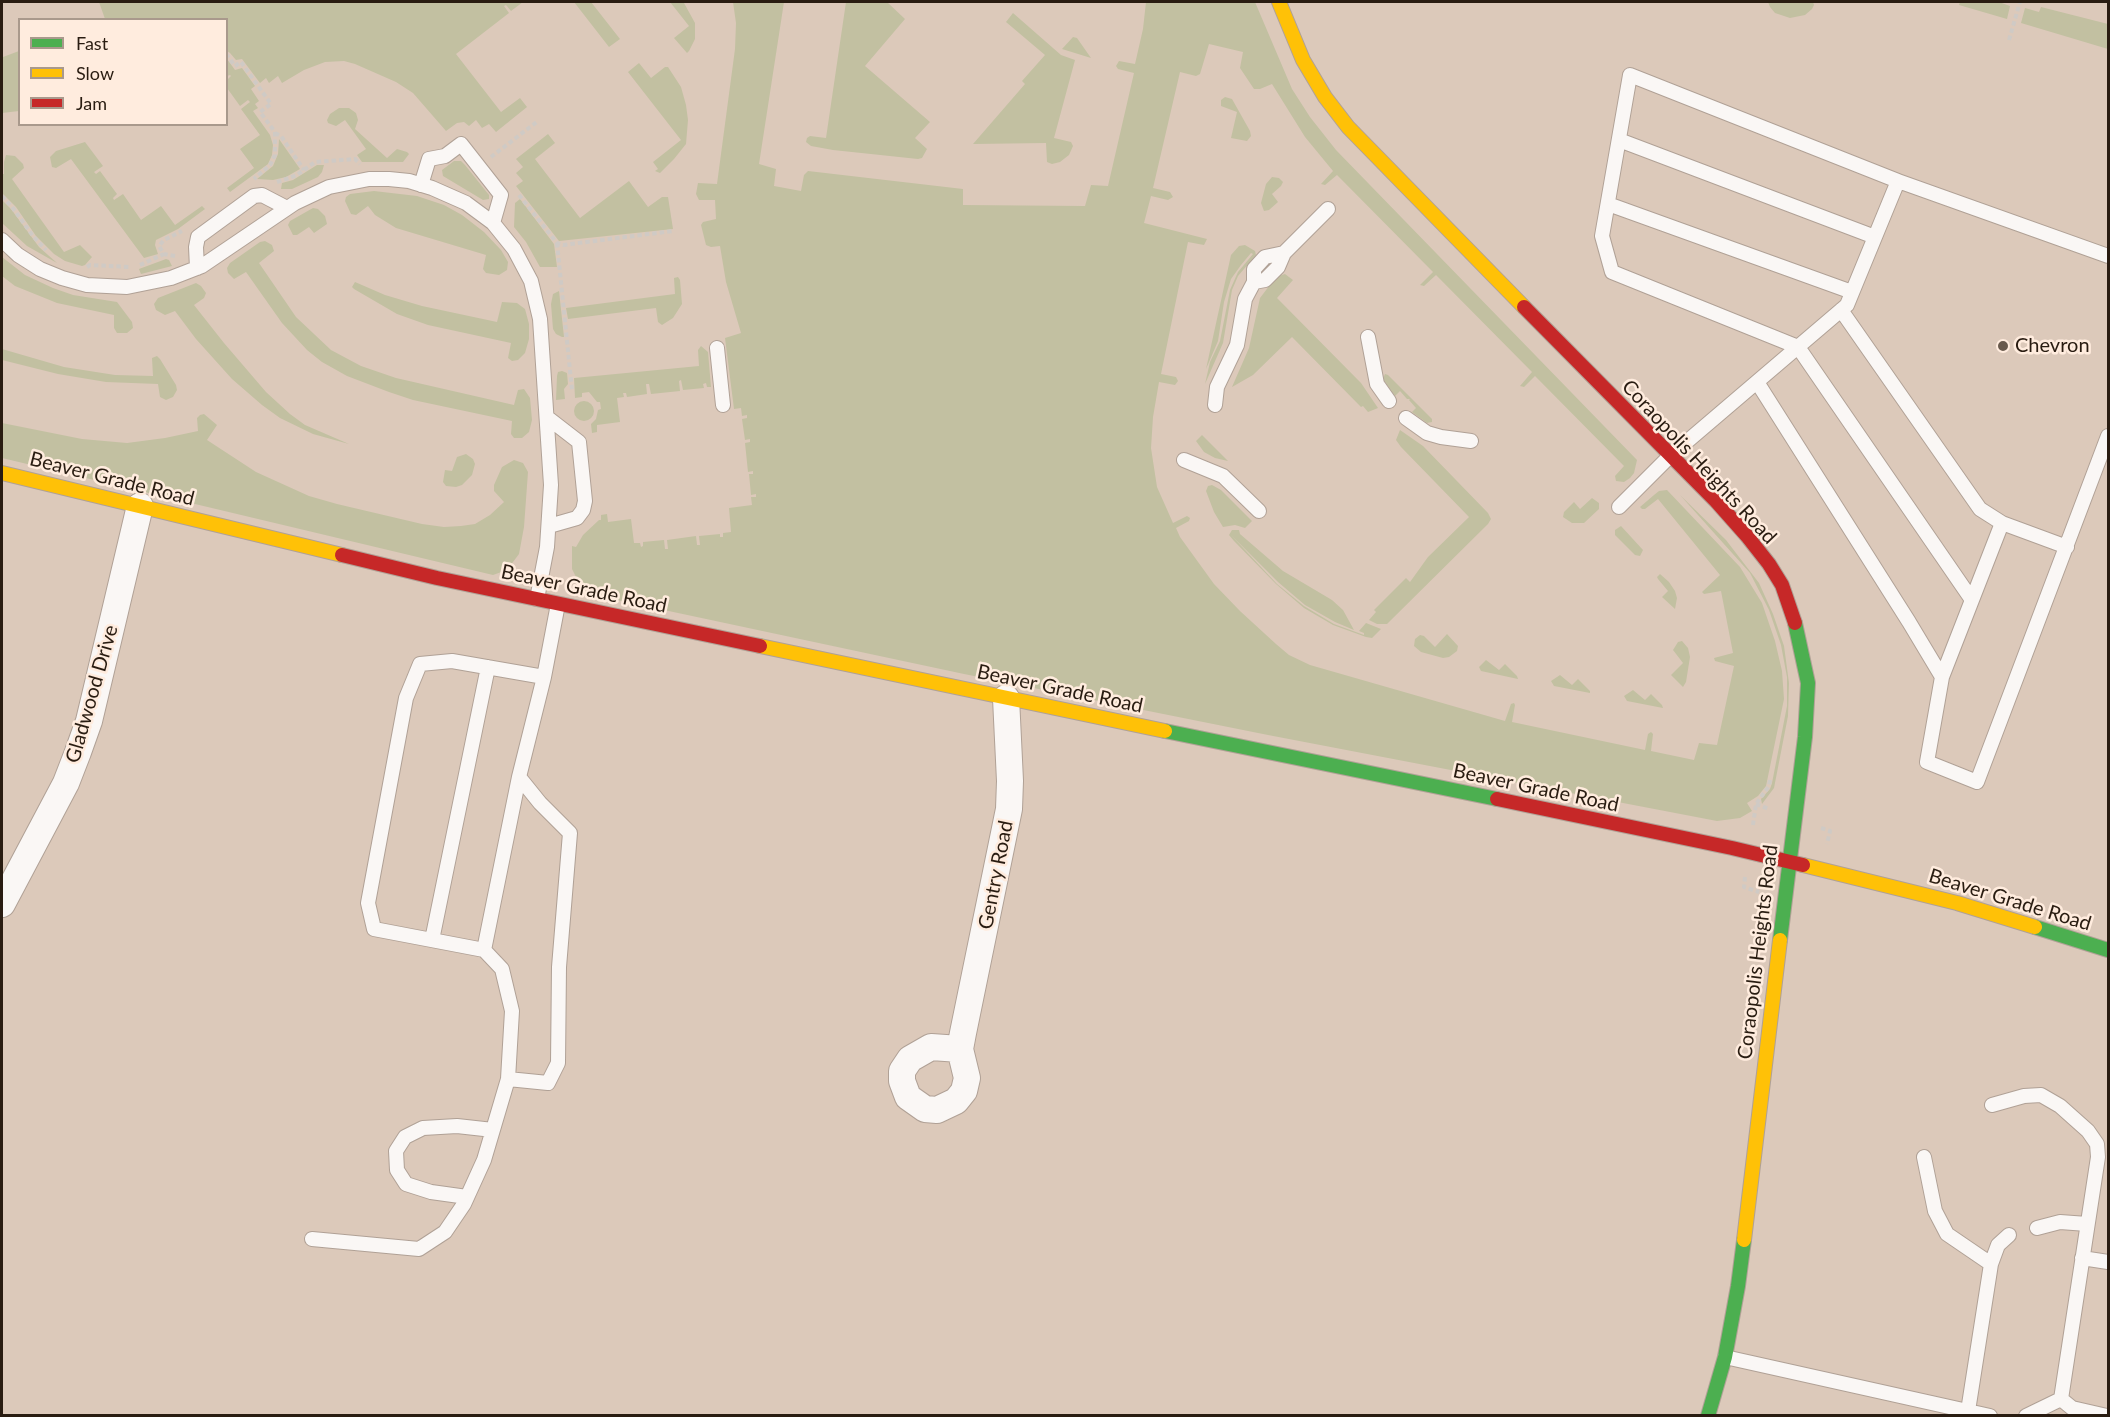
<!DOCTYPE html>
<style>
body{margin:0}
#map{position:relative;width:2110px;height:1417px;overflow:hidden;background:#dcc9ba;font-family:Lato,sans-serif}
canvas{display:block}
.frame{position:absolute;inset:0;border:3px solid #291c11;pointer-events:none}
.legend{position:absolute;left:18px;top:18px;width:210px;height:108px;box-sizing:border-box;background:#ffecde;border:2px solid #a9998c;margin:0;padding:8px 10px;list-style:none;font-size:18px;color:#291c11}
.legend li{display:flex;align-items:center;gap:12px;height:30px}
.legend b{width:30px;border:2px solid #a9998c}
</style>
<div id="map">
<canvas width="2110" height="1417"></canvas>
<div class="frame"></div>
<ul class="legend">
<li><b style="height:8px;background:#4caf50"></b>Fast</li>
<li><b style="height:8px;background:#ffc107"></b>Slow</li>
<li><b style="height:8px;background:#c62828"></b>Jam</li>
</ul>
</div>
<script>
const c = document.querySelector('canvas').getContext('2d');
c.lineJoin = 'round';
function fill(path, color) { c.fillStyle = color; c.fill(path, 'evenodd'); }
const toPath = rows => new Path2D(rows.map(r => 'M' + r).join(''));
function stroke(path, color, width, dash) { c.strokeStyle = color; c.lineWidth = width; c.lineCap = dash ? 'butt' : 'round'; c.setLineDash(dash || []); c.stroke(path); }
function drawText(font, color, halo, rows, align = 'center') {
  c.font = font + ' Lato,sans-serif'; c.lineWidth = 5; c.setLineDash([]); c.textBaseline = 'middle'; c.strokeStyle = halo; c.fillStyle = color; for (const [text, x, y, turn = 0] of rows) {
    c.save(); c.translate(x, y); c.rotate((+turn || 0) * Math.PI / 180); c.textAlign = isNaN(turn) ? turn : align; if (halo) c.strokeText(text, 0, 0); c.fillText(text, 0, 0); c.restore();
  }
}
const green = toPath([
 [99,2,523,2,511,11,506,5,504,6,509,13,456,54,501,112,520,98,527,107,496,132,489,124,482,128,476,120,469,126,464,122,457,123,446,131,413,93,396,82,355,64,344,61,325,62,304,70,282,83,278,76,269,83,266,78,260,83,242,59,236,60,230,53,227,51,226,20,105,19],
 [574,2,591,2,620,39,609,47],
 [670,2,684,3,695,23,695,39,689,51,687,53,674,38,689,26],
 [733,2,784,2,759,164,776,169,774,186,801,191,804,175,808,171,963,189,963,205,1085,206,1091,185,1108,186,1134,73,1118,69,1116,66,1119,61,1135,64,1143,29,1146,2,1255,2,1292,89,1310,117,1336,150,1637,460,1634,473,1630,478,1624,482,1616,481,1615,476,1624,466,1535,376,1524,387,1520,386,1532,372,1436,275,1424,286,1420,285,1433,272,1337,175,1325,185,1321,184,1333,171,1305,137,1272,84,1260,89,1254,89,1240,68,1243,52,1209,44,1200,74,1196,76,1180,72,1153,188,1170,192,1173,197,1168,200,1151,196,1144,223,1207,239,1204,245,1188,242,1161,374,1176,377,1178,381,1175,385,1159,382,1153,417,1151,448,1157,487,1173,523,1187,516,1190,518,1189,521,1176,528,1180,537,1214,584,1240,611,1276,644,1289,655,1310,665,1505,721,1511,704,1514,703,1515,705,1512,722,1645,750,1648,734,1651,732,1653,734,1651,751,1694,760,1699,743,1717,745,1734,666,1715,661,1714,658,1733,653,1721,591,1704,594,1702,592,1720,575,1658,499,1645,509,1642,509,1640,507,1654,495,1659,491,1667,490,1740,567,1762,603,1775,641,1782,671,1784,699,1766,786,1758,796,1747,803,1752,811,1740,818,1717,821,1268,735,964,674,589,594,580,585,572,569,572,546,576,547,583,535,599,520,601,520,601,515,607,514,608,522,631,519,634,543,640,543,641,547,643,546,643,542,664,540,665,549,668,549,667,540,696,536,697,545,700,545,699,536,720,534,720,537,723,537,723,533,731,532,729,508,752,505,751,497,756,497,756,494,751,495,749,474,753,474,753,471,748,472,745,443,750,442,750,439,745,440,742,419,747,418,747,415,742,416,741,408,734,409,725,338,741,333,726,282,720,246,711,247,706,245,701,225,703,222,716,219,715,200,699,200,696,194,698,183,717,184,735,49,736,23],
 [846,2,887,2,905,19,865,66,930,122,915,138,927,149,922,158,918,159,833,150,811,146,806,142,807,138,810,136,826,138],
 [1768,2,1813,2,1814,5,1812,9,1805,15,1790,18,1775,13,1770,7],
 [1960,2,1999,2,2010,6,2007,19,1959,5],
 [2041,7,2108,24,2108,49,2021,23,2025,8,2039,12],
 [1013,13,1061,55,1075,60,1054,138,1071,142,1073,146,1069,155,1060,162,1052,164,1047,162,1046,143,973,144,1025,84,1022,81,1045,55,1006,22],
 [1073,37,1077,38,1091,58,1062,49],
 [19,51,19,111,2,113,2,55,3,57],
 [227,59,235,70,242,68,255,86,251,89,259,101,255,104,258,108,253,111,270,135,273,145,272,155,268,164,230,192,227,188,254,168,240,149,260,135,241,109,250,102,248,100,240,106,227,88,227,80,231,76,230,75,227,76],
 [639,63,651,78,665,67,668,67,681,87,686,105,688,120,686,144,674,159,660,173,655,171,658,169,653,162,681,140,628,72],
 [1225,97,1232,99,1250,131,1251,136,1247,141,1231,138,1237,112,1221,106,1221,100],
 [339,108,349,108,356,113,358,120,355,129,387,158,397,149,407,152,409,154,403,162,362,162,357,155,366,149,345,120,336,126,328,123,327,120,330,114],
 [548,134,555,143,535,159,580,218,629,181,648,207,662,197,668,197,673,229,559,241,516,186,523,181,516,173,523,167,516,159],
 [279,139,300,169,286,177,273,180,257,179,273,166,278,154],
 [85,142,103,166,94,172,96,174,100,171,117,194,113,198,114,200,123,194,141,220,161,206,175,225,202,206,205,209,178,229,156,240,155,245,158,254,144,258,71,159,56,168,52,167,50,157,56,151],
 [6,155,15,156,23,164,24,168,12,179,64,252,80,245,92,257,85,265,82,266,65,261,54,254,36,236,16,207,2,193,2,174,4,174,4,162],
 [454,161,461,161,465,165,489,195,489,199,483,200,443,176,442,170],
 [317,165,324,165,322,172,318,177,292,189,281,189,282,183,293,180],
 [1272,177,1279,178,1283,182,1281,186,1272,194,1278,202,1269,210,1264,211,1261,203,1266,184],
 [374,191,417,196,444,205,462,215,484,232,501,250,508,262,507,270,499,275,486,273,483,269,486,255,396,228,375,215,368,206,356,215,351,214,345,201,346,197,350,194],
 [520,199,554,244,557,267,540,267,526,242,514,227,515,203],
 [2,200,11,209,39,247,57,263,27,246,2,223],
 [313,208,318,209,325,216,327,224,314,233,309,227,297,235,293,235,288,225,290,221],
 [265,241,272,245,274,251,259,263,296,317,331,350,361,366,396,378,514,405,518,390,524,389,530,398,532,420,529,432,522,438,514,438,511,434,512,421,413,400,389,392,347,376,322,362,307,350,282,323,246,272,234,279,228,273,227,268,230,263,260,242],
 [1245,245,1255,251,1256,255,1238,276,1232,290,1223,343,1205,384,1210,362,1220,341,1230,290,1238,272,1253,254,1251,253,1241,265,1231,279,1224,302,1218,341,1206,369,1231,255,1239,246],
 [2,257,25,275,53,288,73,295,117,302,132,322,133,328,127,333,117,333,114,328,114,315,57,303,15,286,2,276],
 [166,259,169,260,172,266,141,274,139,269],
 [1285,274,1293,280,1277,298,1361,383,1378,408,1368,412,1363,406,1361,407,1292,337,1253,375,1232,387,1249,348,1260,298,1276,277],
 [678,277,680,280,682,304,673,318,662,325,658,322,656,308,568,319,566,308,675,294,674,278],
 [355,282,385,295,422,306,497,322,502,302,517,303,525,309,529,324,529,339,525,353,518,360,512,361,508,358,511,343,428,325,397,314,354,289,352,287],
 [196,283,201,286,206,293,204,298,194,305,224,343,266,392,290,414,305,425,349,444,313,434,280,418,262,405,232,379,196,339,175,311,165,315,156,310,154,304,158,298],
 [559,291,564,337,562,337,556,334,553,329,551,304,553,294],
 [701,346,708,352,711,387,707,387,706,383,703,384,704,388,683,390,681,380,679,381,680,391,651,394,649,384,646,384,647,394,627,397,626,393,623,393,624,397,617,398,620,422,597,425,597,432,592,433,591,424,596,419,598,410,601,409,600,402,597,402,589,392,582,393,582,397,575,398,574,378,699,366,698,350],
 [2,349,64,367,115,375,153,376,152,358,157,356,160,359,176,385,177,390,173,397,166,400,160,397,158,384,106,382,58,374,2,360],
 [562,371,567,373,568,384,564,389,565,399,556,400,557,376,558,372],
 [1385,374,1388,375,1432,419,1432,422,1427,423,1412,412,1416,408,1409,400,1410,399,1407,399,1400,391,1395,396,1383,379],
 '574 411a10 10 0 1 1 20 0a10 10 0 1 1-20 0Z',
 [204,414,217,425,207,440,256,472,309,496,337,504,422,524,444,527,461,526,475,524,490,515,504,502,494,491,494,485,502,467,514,460,523,463,528,472,524,527,519,554,507,570,493,575,2,458,2,423,82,439,127,443,165,438,198,431,197,418,200,415],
 [1400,430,1423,446,1488,513,1491,519,1488,524,1387,624,1377,624,1369,620,1376,612,1374,610,1406,578,1410,582,1428,557,1469,517,1401,447,1396,440],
 [1202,435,1228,461,1215,458,1204,452,1196,441],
 [466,454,473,459,475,464,472,475,462,485,456,487,446,486,443,482,445,470,452,471,457,457],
 [1212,485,1221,490,1252,521,1245,528,1235,525,1223,527,1214,512,1206,491,1208,486],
 [1680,495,1726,540,1759,583,1773,614,1784,646,1789,683,1788,716,1774,788,1762,804,1761,799,1770,789,1772,783,1787,706,1787,677,1781,645,1769,610,1750,573],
 [1592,498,1599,503,1599,509,1584,523,1572,523,1563,517,1564,512,1574,502,1580,509],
 [1621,526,1643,550,1640,556,1635,555,1615,535,1615,530],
 [1232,530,1239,530,1240,534,1283,571,1332,600,1343,610,1354,630,1335,622,1305,605,1278,582,1231,535,1277,584,1304,606,1334,624,1364,635,1364,633,1359,631,1366,623,1381,629,1372,638,1366,637,1333,625,1304,608,1276,584,1234,541,1229,535],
 [1660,574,1669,582,1675,591,1677,598,1675,609,1662,597,1668,591,1658,579,1657,577],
 [1447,634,1458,646,1457,651,1449,657,1443,658,1421,652,1414,646,1415,639,1420,635,1424,636,1435,647],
 [1682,641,1688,648,1690,657,1686,682,1683,687,1671,675,1683,663,1673,650,1678,642],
 [1486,660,1499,670,1505,664,1517,676,1518,679,1481,671,1479,667],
 [1560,675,1572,685,1578,679,1590,691,1590,693,1554,686,1551,681],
 [1633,690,1645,700,1651,694,1662,705,1663,708,1627,701,1624,696]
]);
const path = toPath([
 [2009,40,2020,2],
 [226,54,235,66,241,62,271,104,260,112,275,132,275,155,270,165,254,179],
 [275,133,281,136,304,170],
 [491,157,538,121],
 [277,182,297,175,315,162,355,159,360,164],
 [519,195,557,243,563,245,673,231],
 [2,196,12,207,33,236,46,250],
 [557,243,572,390],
 [175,256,164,254,159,246,164,240,182,231],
 [140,265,164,254],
 [87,267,90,265,130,267],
 [1756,804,1769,809],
 [1753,825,1756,804,1769,786,1770,780],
 [1821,828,1830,831,1827,844],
 [1745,877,1744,887,1759,892]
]);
const lane = toPath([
 [1619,140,1875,237],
 [1898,181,1630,75,1602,236,1612,272,1798,347,1972,600],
 [421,185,429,159,445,156,461,144,501,195,493,223],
 [1608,204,1852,292],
 [2,240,18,255,40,269,62,278,87,285,127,287,171,278,202,266,295,203,329,187,369,179,389,179,409,181,432,188,466,203,493,223,514,249,531,281,540,319,551,485,547,547,537,599],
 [197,268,196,247,198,237,254,196,262,195,287,208],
 [1254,282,1265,280,1278,267,1284,253,1328,209],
 [1841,310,1980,509,2002,523,2067,547],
 [1368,337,1377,384,1389,401],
 [717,348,723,405],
 [1757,382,1909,622,1942,677,1927,762,1977,782,2108,436],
 [1215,405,1217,387,1237,345,1245,299,1254,282,1254,269,1265,257,1284,253],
 [548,418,579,442,585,501,583,510,577,518,549,526],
 [1406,418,1427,433,1441,437,1471,441],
 [1184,460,1223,476,1259,511],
 [1619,507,1670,456,1847,305,1898,181,2108,256],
 [1942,677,2002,523],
 [432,940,488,667],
 [484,950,519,777],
 [508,1079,512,1011,502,969,484,950,374,929,368,903,406,698,420,664,452,661,544,677],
 [1992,1105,2024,1096,2041,1095,2060,1106,2088,1131,2097,1144,2098,1157,2061,1399,2026,1416],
 [1924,1157,1935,1211,1947,1234,1991,1264],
 [467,1197,431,1192,406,1184,397,1170,396,1151,405,1137,423,1128,457,1126,493,1130],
 [2037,1228,2060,1222,2087,1224],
 [312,1239,419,1249,445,1232,464,1204,484,1160,508,1079,548,1083,558,1063,559,967,570,833,540,803,519,777,544,677,558,604],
 [2082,1258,2108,1262],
 [1725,1357,1990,1416],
 [2061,1399,2072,1408,2107,1416],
 [1968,1411,1991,1264,1998,1245,2009,1235]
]);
const street = toPath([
 [2,904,66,783,78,752,89,721,140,506],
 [960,1049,931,1047,910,1059,902,1071,902,1081,908,1097,925,1109,937,1110,956,1101,964,1091,967,1078,960,1049,963,1033,1009,809,1010,781,1006,698]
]);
const fast = toPath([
 [1165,731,1497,799],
 [2035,927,2108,950],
 [1780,940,1805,737,1808,683,1795,623],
 [1708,1416,1725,1357,1738,1286,1744,1240]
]);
const slow = toPath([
 [1279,2,1303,60,1325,97,1348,127,1524,307],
 [2,473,342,555],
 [760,646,1165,731],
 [1803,865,1957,903,2035,927],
 [1744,1240,1780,940]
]);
const jam = toPath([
 [1524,307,1716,501,1747,536,1769,564,1782,585,1795,623],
 [342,555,437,578,760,646],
 [1497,799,1732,848,1803,865]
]);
const markers = [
 [2003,346,6,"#68594c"]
];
const poiNames = [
 ["Chevron",2015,346]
];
const streetNames = [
 ["Coraopolis Heights Road",1699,462,47],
 ["Beaver Grade Road",112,479,14],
 ["Beaver Grade Road",584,589,12],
 ["Beaver Grade Road",1060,689,12],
 ["Gladwood Drive",92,694,-74],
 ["Beaver Grade Road",1536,788,12],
 ["Gentry Road",996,875,-79],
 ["Beaver Grade Road",2010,900,17],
 ["Coraopolis Heights Road",1758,952,-83]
];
fill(green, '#c2c0a1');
stroke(lane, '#b0a196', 16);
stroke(street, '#b0a196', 28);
stroke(fast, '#b0a196', 16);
stroke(slow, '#b0a196', 16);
stroke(jam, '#b0a196', 16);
stroke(path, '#cfcac5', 4, [4.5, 3]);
stroke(lane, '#faf7f5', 14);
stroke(street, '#faf7f5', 26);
stroke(fast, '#4caf50', 14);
stroke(slow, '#ffc107', 14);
stroke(jam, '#c62828', 14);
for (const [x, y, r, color] of markers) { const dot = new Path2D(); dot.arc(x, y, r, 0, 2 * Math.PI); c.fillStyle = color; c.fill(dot); stroke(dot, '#ffecde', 2); }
drawText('20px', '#291c11', '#ffecde', poiNames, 'left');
drawText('20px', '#291c11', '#ffecde', streetNames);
</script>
